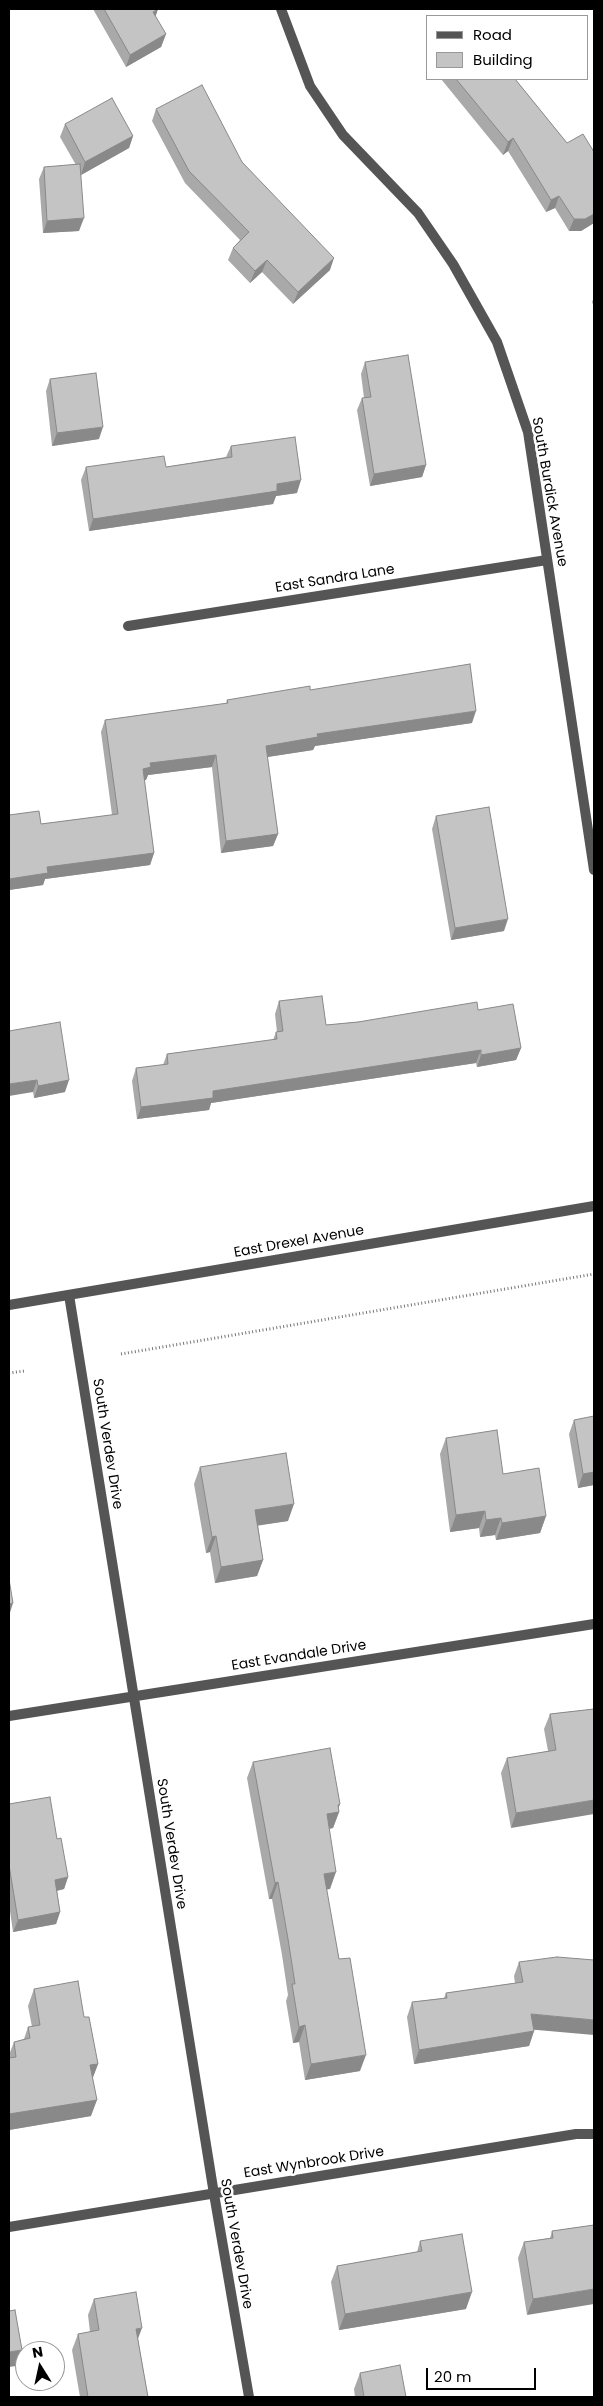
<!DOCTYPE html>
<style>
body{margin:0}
#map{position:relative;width:603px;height:2406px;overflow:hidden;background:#fff;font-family:Poppins,sans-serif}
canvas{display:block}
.frame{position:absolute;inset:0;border:10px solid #000;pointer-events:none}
.legend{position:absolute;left:426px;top:15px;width:162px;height:65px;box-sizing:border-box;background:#fff;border:1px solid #999;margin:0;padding:6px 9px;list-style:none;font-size:15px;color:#000}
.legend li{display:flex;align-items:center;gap:10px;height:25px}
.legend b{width:25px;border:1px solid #999}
.north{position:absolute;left:15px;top:2341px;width:50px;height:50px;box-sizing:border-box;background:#fff;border:1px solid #999;border-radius:50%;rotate:350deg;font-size:14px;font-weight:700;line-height:20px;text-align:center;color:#000}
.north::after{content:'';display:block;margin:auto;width:18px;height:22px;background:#000;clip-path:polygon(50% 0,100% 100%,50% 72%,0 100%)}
.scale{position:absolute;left:426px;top:2368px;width:110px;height:22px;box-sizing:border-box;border:2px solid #000;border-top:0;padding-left:6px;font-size:15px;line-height:18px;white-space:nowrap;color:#000;-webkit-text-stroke:4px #fff;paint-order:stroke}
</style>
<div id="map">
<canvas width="603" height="2406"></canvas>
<div class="frame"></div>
<ul class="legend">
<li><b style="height:6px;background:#555"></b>Road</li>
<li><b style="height:14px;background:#c4c4c4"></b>Building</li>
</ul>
<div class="north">N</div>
<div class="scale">20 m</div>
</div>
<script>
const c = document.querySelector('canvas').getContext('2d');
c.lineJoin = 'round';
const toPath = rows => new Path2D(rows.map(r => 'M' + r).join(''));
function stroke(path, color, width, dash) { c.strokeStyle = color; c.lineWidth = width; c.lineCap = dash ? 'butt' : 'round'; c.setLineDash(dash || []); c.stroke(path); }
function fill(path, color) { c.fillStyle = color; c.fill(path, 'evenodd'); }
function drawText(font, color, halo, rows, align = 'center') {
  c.font = font + ' Poppins,sans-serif'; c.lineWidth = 5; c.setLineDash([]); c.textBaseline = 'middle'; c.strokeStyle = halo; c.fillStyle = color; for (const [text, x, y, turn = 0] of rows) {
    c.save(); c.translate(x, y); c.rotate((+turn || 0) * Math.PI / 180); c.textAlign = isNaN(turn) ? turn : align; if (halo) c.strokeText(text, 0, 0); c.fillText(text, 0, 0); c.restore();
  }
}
const path = toPath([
 [121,1354,594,1274],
 [9,1373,24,1371]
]);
const minor = toPath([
 [281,9,310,86,343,135,418,213,453,264,497,342,528,432,594,870],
 [128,626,547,560],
 [69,1295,214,2194,249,2397],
 [9,1716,594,1624],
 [9,2227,576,2134,594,2134]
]);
const tertiary = toPath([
 [9,1305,594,1206]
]);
const wall = toPath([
 [93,9,158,9,155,17,166,34,161,47,126,67],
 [441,79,515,79,567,143,594,152,594,223,581,231,569,231,555,208,546,212,508,151,503,155],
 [156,109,242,162,330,270,293,304,262,272,250,283,228,260,233,248,240,240,185,183,152,121],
 [65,124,133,136,129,148,81,175,79,231,43,233,39,179,44,167,76,165,60,137],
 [594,297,594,307,592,302],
 [365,362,426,465,422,477,370,486,357,410,362,398,364,398,361,374],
 [50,379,99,439,52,446,46,391],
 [231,446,297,493,276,496,273,504,89,531,81,480,86,467,166,467,226,457],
 [310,690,472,723,315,746,313,750,267,757,278,834,273,846,221,853,212,767,148,775,146,780,144,780,154,853,150,865,45,879,43,885,9,890,9,815,41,824,112,815,101,732,105,720,226,704,227,700],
 [436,816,504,931,451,940,432,829],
 [279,1001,326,1025,478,1010,521,1048,516,1060,477,1067,476,1063,211,1103,209,1110,137,1119,132,1081,136,1068,163,1065,167,1054,273,1040,276,1032,277,1032,275,1014],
 [9,1031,65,1092,34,1098,33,1092],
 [574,1420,594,1485,578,1488,569,1434],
 [446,1438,503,1474,546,1516,540,1533,496,1540,495,1535,480,1537,479,1528,450,1532,440,1454],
 [200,1467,288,1521,258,1525,263,1560,257,1576,215,1583,210,1552,206,1553,194,1484],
 [594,1709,511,1828,501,1773,507,1758,548,1751,544,1729,550,1714],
 [253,1762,340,1804,338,1809,339,1812,333,1828,329,1829,330,1889,326,1889,360,2071,305,2080,299,2042,293,2043,286,2001,288,1995,282,1955,272,1899,269,1899,247,1778],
 [9,1804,57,1839,68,1877,64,1889,57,1891,60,1912,56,1924,13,1932,9,1904],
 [519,1962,534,2031,529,2046,414,2064,407,2017,412,2002,444,1998,446,1993,515,1983,514,1976],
 [34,1989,84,2017,98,2064,93,2077,91,2116,9,2130,9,2055,14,2042,24,2039,28,2027,32,2027,28,2006],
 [594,2225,527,2315,518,2258,524,2242,550,2238,552,2231],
 [420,2241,466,2309,339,2330,331,2282,337,2266,417,2252],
 [94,2299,138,2340,148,2397,80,2397,72,2350,78,2334,90,2332,88,2315],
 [360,2373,406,2397,355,2397,354,2389]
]);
const shadedWall = toPath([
 [158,9,154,21,153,12],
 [166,34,161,47,126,67,130,55],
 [133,136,129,148,81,175,85,162],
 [513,138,508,151,503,155,508,142],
 [559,196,555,208,546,212,551,200],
 [594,214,594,223,581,231,569,231,574,219],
 [84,218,79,231,43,233,47,221],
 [334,258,330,270,293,304,298,292],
 [267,260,262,272,250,283,255,271],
 [103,427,99,439,52,446,57,433],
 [426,465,422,477,370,486,374,474],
 [301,480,297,493,276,496,273,504,89,531,93,519,277,484],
 [476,711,472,723,315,746,313,750,261,758,266,746,317,734],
 [216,755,212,767,148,775,146,780,138,781,143,769,150,763],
 [278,834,273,846,221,853,226,841],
 [154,853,150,865,45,879,43,885,9,890,9,879,47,867],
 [508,919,504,931,451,940,455,928],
 [521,1048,516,1060,477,1067,481,1055],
 [481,1050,476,1063,211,1103,209,1110,137,1119,141,1107,213,1091],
 [37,1080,33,1092,9,1096,9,1084],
 [69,1080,65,1092,34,1098,38,1086],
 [594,1472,594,1485,578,1488,583,1474],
 [294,1504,288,1521,249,1527,255,1510],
 [485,1511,479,1528,450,1532,456,1515],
 [546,1516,540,1533,496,1540,502,1523],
 [501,1518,495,1535,480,1537,486,1520],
 [216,1536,210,1552,206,1553,212,1537],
 [263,1560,257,1576,215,1583,221,1567],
 [13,1603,9,1616,9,1604],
 [594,1800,594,1814,511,1828,516,1813],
 [340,1804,337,1812,339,1812,333,1828,321,1830,327,1814,338,1805],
 [336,1872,330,1889,318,1891,324,1874],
 [68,1877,64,1889,50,1892,55,1880],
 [278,1882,272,1899,269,1899,275,1883],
 [60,1912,56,1924,13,1932,18,1920],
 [531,2014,594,2020,594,2035,526,2029],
 [305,2025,299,2042,293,2043,299,2027],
 [534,2031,529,2046,414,2064,419,2050],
 [366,2055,360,2071,305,2080,311,2064],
 [98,2064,92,2080,90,2065],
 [97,2100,91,2116,9,2130,9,2114],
 [594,2289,594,2304,527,2315,533,2299],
 [472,2292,466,2309,339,2330,345,2314],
 [142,2328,136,2344,136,2329],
 [22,2350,16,2366,9,2367,9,2352]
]);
const building = toPath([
 [104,9,158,9,153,12,166,34,130,55,104,9],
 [456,79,515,79,567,143,583,134,594,152,594,214,585,219,574,219,559,196,551,200,513,138,508,142,456,79],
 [202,85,242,162,334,258,298,292,267,260,255,271,233,248,249,232,189,171,156,109,202,85],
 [112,98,133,136,85,162,65,124,112,98],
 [80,164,84,218,47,221,44,167,80,164],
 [408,355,426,465,374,474,362,398,371,397,365,362,408,355],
 [96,373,103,427,57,433,50,379,96,373],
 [295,437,301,480,277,484,277,491,93,519,86,467,164,456,166,467,232,457,231,446,295,437],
 [470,664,476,711,317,734,318,737,266,746,278,834,226,841,216,755,150,763,151,767,143,769,154,853,47,867,48,873,9,879,9,815,39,811,41,824,118,814,105,720,228,703,227,700,310,686,310,690,470,664],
 [489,807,508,919,455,928,436,816,489,807],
 [322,996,326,1025,358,1022,477,1002,478,1010,513,1004,521,1048,481,1055,481,1050,213,1091,213,1098,141,1107,136,1068,168,1064,167,1054,277,1039,276,1032,283,1031,279,1001,322,996],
 [60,1022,69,1080,38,1086,37,1080,9,1084,9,1031,60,1022],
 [594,1416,594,1472,583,1474,574,1420,594,1416],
 [497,1430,503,1474,539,1468,546,1516,502,1523,501,1518,486,1520,485,1511,456,1515,446,1438,497,1430],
 [286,1453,294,1504,255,1510,263,1560,221,1567,216,1536,212,1537,200,1467,286,1453],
 [9,1579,13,1603,9,1604,9,1579],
 [594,1709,594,1800,516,1813,507,1758,556,1750,550,1714,594,1709],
 [330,1748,340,1804,338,1805,339,1812,327,1814,336,1872,324,1874,339,1959,350,1958,366,2055,311,2064,305,2025,299,2027,292,1984,295,1984,288,1939,278,1882,275,1883,253,1762,330,1748],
 [50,1797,57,1839,61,1838,68,1877,55,1880,60,1912,18,1920,9,1865,9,1804,50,1797],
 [557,1957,594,1960,594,2020,531,2014,534,2031,419,2050,412,2002,447,1998,446,1993,523,1982,519,1962,557,1957],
 [78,1981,84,2017,89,2017,98,2064,90,2065,97,2100,9,2114,9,2058,16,2057,14,2042,30,2038,28,2027,40,2025,34,1989,78,1981],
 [594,2225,594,2289,533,2299,524,2242,553,2238,552,2231,594,2225],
 [462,2234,472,2292,345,2314,337,2266,422,2251,420,2241,462,2234],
 [136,2292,142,2328,136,2329,148,2397,88,2397,78,2334,99,2330,94,2299,136,2292],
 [15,2310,22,2350,9,2352,9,2311,15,2310],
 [400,2365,406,2397,364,2397,360,2373,400,2365]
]);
const streetNames = [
 ["South Burdick Avenue",549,492,80],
 ["East Sandra Lane",335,579,-9],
 ["East Drexel Avenue",299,1242,-10],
 ["South Verdev Drive",107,1444,81],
 ["East Evandale Drive",299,1656,-9],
 ["South Verdev Drive",171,1844,81],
 ["East Wynbrook Drive",314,2163,-9],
 ["South Verdev Drive",236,2244,80]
];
stroke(path, '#777', 3, [1, 2.5]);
stroke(minor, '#555', 10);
stroke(tertiary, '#555', 10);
fill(wall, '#a9a9a9');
fill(shadedWall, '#898989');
fill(building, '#c4c4c4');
stroke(building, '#898989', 1);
drawText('14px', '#000', '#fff', streetNames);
</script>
